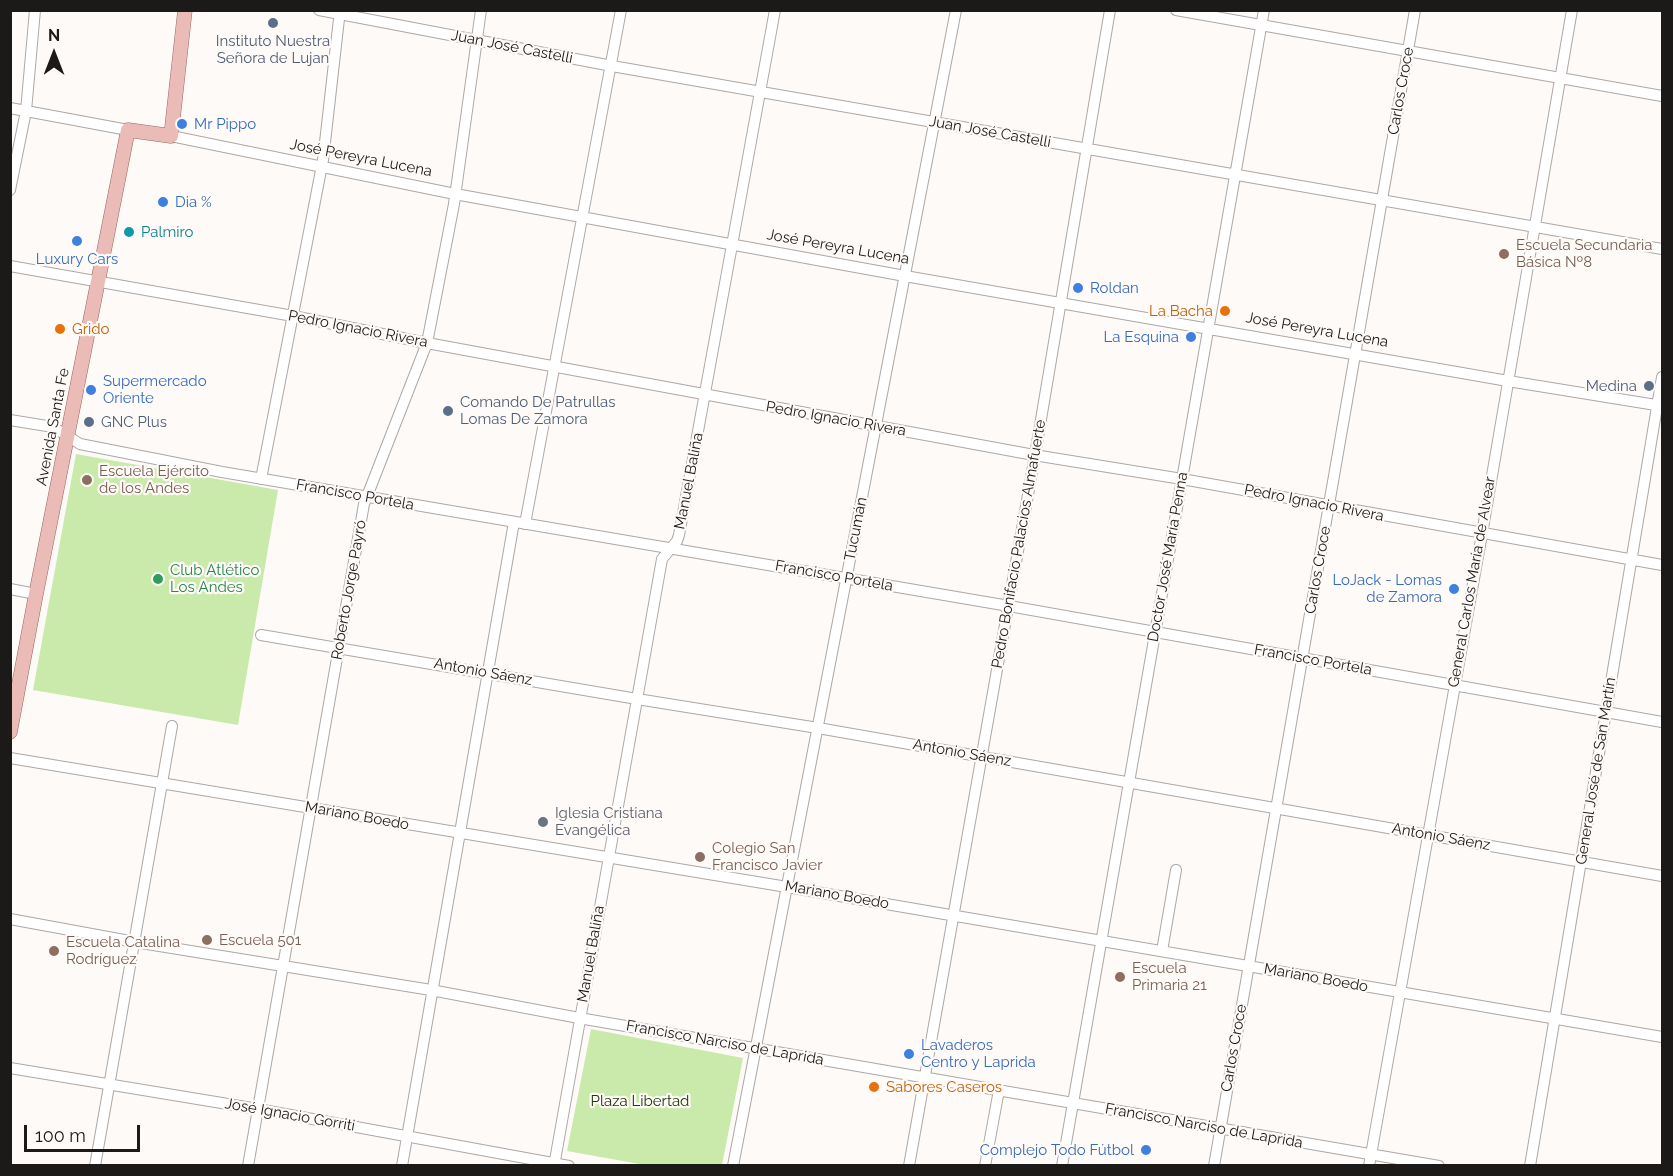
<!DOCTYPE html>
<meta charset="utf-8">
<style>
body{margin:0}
#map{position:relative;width:1673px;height:1176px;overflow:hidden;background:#fefaf7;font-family:Raleway,sans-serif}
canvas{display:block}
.frame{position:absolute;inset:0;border:12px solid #1b1a19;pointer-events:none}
.north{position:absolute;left:24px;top:24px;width:60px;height:60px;-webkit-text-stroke:4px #fefaf7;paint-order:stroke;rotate:0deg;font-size:16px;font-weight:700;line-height:24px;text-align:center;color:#1b1a19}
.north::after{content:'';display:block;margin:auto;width:21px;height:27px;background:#1b1a19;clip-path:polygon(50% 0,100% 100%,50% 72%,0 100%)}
.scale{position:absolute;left:24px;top:1125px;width:116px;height:27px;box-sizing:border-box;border:3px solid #1b1a19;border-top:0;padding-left:8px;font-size:18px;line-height:21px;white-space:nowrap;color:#1b1a19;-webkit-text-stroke:4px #fefaf7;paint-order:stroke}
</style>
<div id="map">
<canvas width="1673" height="1176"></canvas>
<div class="frame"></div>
<div class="north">N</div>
<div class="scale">100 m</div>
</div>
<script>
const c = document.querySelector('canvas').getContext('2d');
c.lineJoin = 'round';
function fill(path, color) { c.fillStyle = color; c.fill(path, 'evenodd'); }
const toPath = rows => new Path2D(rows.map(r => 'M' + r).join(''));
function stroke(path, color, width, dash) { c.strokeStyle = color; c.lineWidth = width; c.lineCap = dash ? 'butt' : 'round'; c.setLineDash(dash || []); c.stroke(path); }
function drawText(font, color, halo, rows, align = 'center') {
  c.font = font + ' Raleway,sans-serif'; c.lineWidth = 4.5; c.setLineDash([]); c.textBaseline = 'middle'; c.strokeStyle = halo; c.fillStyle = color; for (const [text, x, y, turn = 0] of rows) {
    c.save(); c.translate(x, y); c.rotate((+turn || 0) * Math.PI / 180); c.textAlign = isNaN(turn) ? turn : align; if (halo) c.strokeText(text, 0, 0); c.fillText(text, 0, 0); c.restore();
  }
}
const green = toPath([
 [76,454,278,490,238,725,33,690],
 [591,1029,743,1058,722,1165,645,1165,567,1151]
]);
const minor = toPath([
 [319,10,612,66,1662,249],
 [1176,10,1662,96],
 [10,108,128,130],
 [171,136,455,194,905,276,1508,381,1662,406],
 [10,190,26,111,35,10],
 [10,266,293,316,427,343,1034,455,1182,479,1662,565],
 [10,420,53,427,80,444,222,472,1009,606,1662,722],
 [261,479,323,160,340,10],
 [525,524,621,10],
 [10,589,36,594],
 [261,635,637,699,818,728,1662,876],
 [10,758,787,887,1662,1037],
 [10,919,135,942,431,990,579,1018,1439,1166],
 [1162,951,1176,870],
 [10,1068,258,1109,569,1166],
 [95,1166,172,726],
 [248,1166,364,504,427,343,454,204,481,10],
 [402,1166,514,522],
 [554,1166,662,559,677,541,679,535,775,10],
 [733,1166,956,10],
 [909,1166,1034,461,1110,10],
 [985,1166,999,1090],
 [1062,1166,1264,10],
 [1214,1166,1415,10],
 [1369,1166,1482,534,1572,10],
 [1530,1166,1662,377]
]);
const major = toPath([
 [10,732,36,594,128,130,171,136,185,10]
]);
const markers = [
 [273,23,6,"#5c6f8a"],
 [182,124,6,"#3f7fe0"],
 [163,202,6,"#3f7fe0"],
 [129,232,6,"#0f9aa8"],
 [77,241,6,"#3f7fe0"],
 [1504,254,6,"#8d6e63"],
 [1078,288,6,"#3f7fe0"],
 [1225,311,6,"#e8710a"],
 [60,329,6,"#e8710a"],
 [1191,337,6,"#3f7fe0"],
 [1649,386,6,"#5c6f8a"],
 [91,390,6,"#3f7fe0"],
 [448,411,6,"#5c6f8a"],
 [89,422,6,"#5c6f8a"],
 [87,480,6,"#8d6e63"],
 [158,579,6,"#2e9e5b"],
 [1454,589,6,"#3f7fe0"],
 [543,822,6,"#6b7280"],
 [700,857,6,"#8d6e63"],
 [207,940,6,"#8d6e63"],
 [54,951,6,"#8d6e63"],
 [1120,977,6,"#8d6e63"],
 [909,1054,6,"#3f7fe0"],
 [874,1087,6,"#e8710a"],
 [1146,1150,6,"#3f7fe0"]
];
const serviceNames = [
 ["Instituto Nuestra",273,41,"center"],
 ["Señora de Lujan",273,58,"center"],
 ["Medina",1637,386,"right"],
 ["Comando De Patrullas",460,402],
 ["Lomas De Zamora",460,419],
 ["GNC Plus",101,422]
];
const streetNames = [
 ["Juan José Castelli",512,47,11],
 ["Carlos Croce",1401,91,-80],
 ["Juan José Castelli",990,132,10],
 ["José Pereyra Lucena",361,158,11],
 ["José Pereyra Lucena",838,247,10],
 ["Pedro Ignacio Rivera",358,329,11],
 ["José Pereyra Lucena",1317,330,10],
 ["Pedro Ignacio Rivera",836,419,10],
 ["Avenida Santa Fe",53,427,-79],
 ["Manuel Baliña",689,481,-79],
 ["Francisco Portela",355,495,10],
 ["Pedro Ignacio Rivera",1314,503,11],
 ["Tucumán",856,529,-79],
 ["Pedro Bonifacio Palacios Almafuerte",1019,544,-80],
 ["Doctor José María Penna",1168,557,-80],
 ["Carlos Croce",1318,570,-80],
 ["Francisco Portela",834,576,10],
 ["General Carlos María de Alvear",1472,582,-80],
 ["Roberto Jorge Payró",349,590,-80],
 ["Francisco Portela",1313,660,10],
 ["Antonio Sáenz",483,672,10],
 ["Antonio Sáenz",962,753,10],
 ["General José de San Martín",1596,771,-81],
 ["Mariano Boedo",357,816,10],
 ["Antonio Sáenz",1441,837,10],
 ["Mariano Boedo",837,895,10],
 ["Manuel Baliña",591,954,-80],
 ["Mariano Boedo",1316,978,10],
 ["Francisco Narciso de Laprida",725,1043,10],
 ["Carlos Croce",1234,1048,-80],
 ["José Ignacio Gorriti",290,1115,10],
 ["Francisco Narciso de Laprida",1204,1126,10]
];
const shopNames = [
 ["Mr Pippo",194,124],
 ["Dia %",175,202],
 ["Luxury Cars",77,259,"center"],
 ["Roldan",1090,288],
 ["La Esquina",1179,337,"right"],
 ["Supermercado",103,381],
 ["Oriente",103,398],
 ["LoJack - Lomas",1442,580,"right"],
 ["de Zamora",1442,597,"right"],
 ["Lavaderos",921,1045],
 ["Centro y Laprida",921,1062],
 ["Complejo Todo Fútbol",1134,1150,"right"]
];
const cultureNames = [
 ["Palmiro",141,232]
];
const educationNames = [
 ["Escuela Secundaria",1516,245],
 ["Básica Nº8",1516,262],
 ["Escuela Ejército",99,471],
 ["de los Andes",99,488],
 ["Colegio San",712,848],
 ["Francisco Javier",712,865],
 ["Escuela 501",219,940],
 ["Escuela Catalina",66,942],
 ["Rodríguez",66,959],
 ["Escuela",1132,968],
 ["Primaria 21",1132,985]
];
const foodNames = [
 ["La Bacha",1213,311,"right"],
 ["Grido",72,329],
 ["Sabores Caseros",886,1087]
];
const leisureNames = [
 ["Club Atlético",170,570],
 ["Los Andes",170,587]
];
const worshipNames = [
 ["Iglesia Cristiana",555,813],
 ["Evangélica",555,830]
];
const parkNames = [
 ["Plaza Libertad",640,1101]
];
fill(green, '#caeaac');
stroke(minor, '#aca8a6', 12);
stroke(major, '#9a6760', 15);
stroke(minor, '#fff', 10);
stroke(major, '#ebbcb7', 14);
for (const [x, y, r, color] of markers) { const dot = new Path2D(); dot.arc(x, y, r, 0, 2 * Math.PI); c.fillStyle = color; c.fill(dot); stroke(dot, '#fefaf7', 2); }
drawText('15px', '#4e5e75', '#fefaf7', serviceNames, 'left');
drawText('15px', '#1b1a19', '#fefaf7', streetNames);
drawText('15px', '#366cbe', '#fefaf7', shopNames, 'left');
drawText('15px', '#0d838f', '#fefaf7', cultureNames, 'left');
drawText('15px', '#785e54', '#fefaf7', educationNames, 'left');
drawText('15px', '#c56008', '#fefaf7', foodNames, 'left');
drawText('15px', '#27864d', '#fefaf7', leisureNames, 'left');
drawText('15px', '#5b616d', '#fefaf7', worshipNames, 'left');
drawText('15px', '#233708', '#fefaf7', parkNames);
</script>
